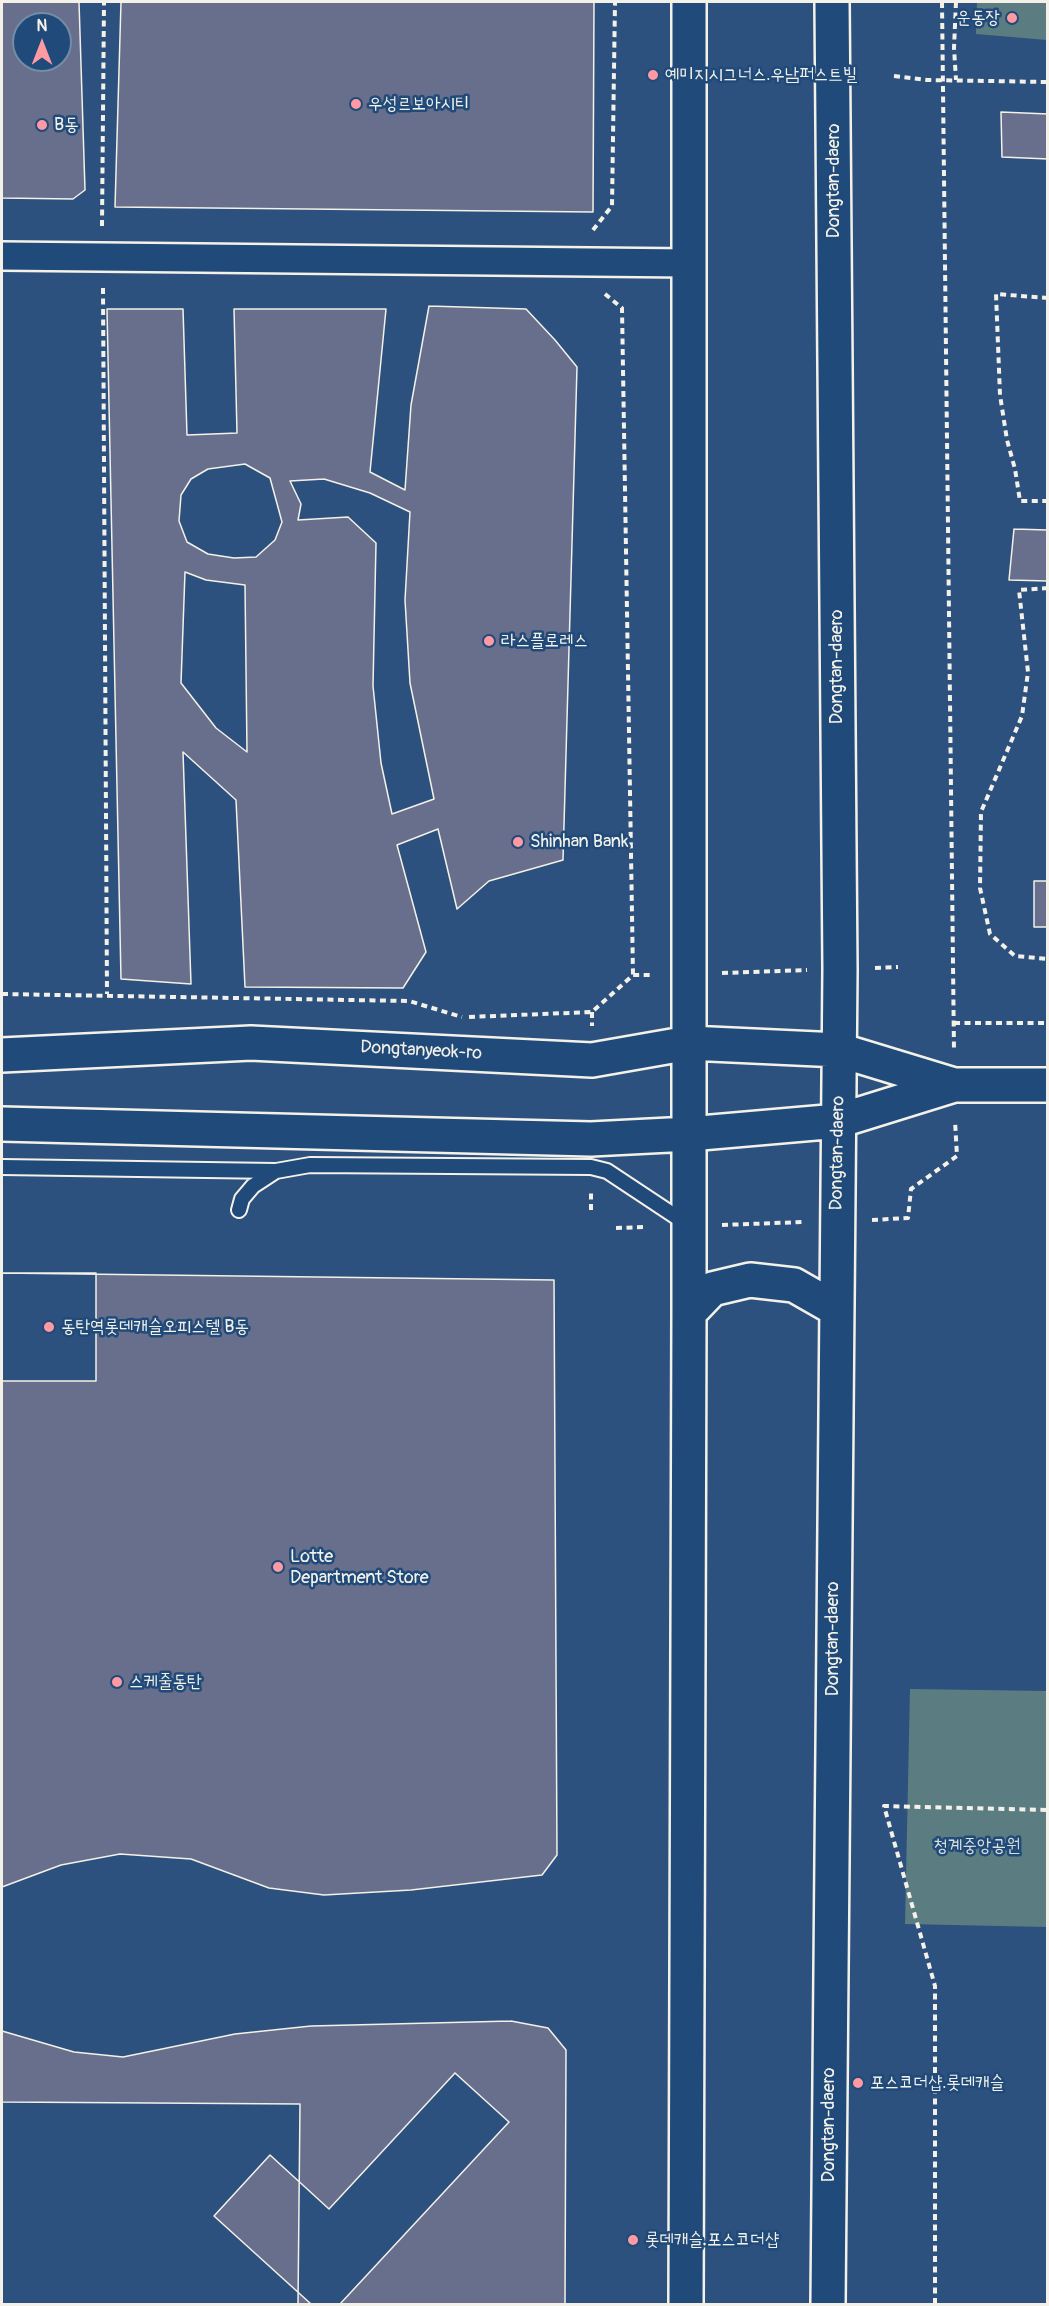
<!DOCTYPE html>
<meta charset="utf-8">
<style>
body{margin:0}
#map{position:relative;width:1049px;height:2306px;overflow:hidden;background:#2d517e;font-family:Pangolin,sans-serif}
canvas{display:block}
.frame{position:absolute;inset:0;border:3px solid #f4f1e8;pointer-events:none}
.north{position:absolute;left:12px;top:12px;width:60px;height:60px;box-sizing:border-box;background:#1f4a7a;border:2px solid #748da6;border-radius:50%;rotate:0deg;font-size:16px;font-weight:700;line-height:24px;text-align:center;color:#f4f1e8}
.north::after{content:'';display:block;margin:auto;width:21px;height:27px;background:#ff9aa2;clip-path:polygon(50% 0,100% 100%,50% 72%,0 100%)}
</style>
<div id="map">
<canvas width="1049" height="2306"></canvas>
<div class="frame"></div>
<div class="north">N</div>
</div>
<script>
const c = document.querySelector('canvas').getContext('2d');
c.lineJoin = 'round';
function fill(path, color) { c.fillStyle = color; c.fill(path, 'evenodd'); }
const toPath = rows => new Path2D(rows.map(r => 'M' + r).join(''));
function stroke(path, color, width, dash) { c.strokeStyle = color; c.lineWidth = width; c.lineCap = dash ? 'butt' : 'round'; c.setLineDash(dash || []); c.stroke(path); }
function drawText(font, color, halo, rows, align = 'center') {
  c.font = font + ' Pangolin,"Poor Story",sans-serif'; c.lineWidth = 5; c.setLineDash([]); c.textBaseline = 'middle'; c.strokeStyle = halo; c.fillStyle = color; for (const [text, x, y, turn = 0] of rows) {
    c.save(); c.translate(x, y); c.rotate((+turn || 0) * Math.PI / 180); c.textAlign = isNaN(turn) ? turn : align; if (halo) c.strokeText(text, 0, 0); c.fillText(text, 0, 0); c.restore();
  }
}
const green = toPath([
 [977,2,1047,2,1047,40,976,34],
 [910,1689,1047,1691,1047,1927,905,1924]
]);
const building = toPath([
 [2,2,79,2,85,190,73,199,2,198,2,2],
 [24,24,60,24,60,60,24,60,24,24],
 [121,2,594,2,593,212,115,207,121,2],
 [1001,112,1048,114,1048,159,1002,157,1001,112],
 [429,306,526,309,555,340,577,367,563,860,489,881,457,909,438,829,397,845,426,952,403,988,245,987,236,800,183,752,191,984,121,979,107,309,183,309,187,435,237,433,234,309,386,309,370,472,405,490,411,405,429,306],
 [245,464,270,478,282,522,275,540,256,557,234,558,208,554,187,542,179,521,181,495,191,479,208,469,245,464],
 [324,479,370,493,410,512,405,600,410,683,434,799,392,814,381,763,373,686,376,543,348,517,298,520,301,504,290,481,324,479],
 [185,572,206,580,245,585,247,752,216,728,181,683,185,572],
 [1014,529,1048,530,1048,581,1009,580,1014,529],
 [1034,881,1048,881,1048,927,1034,927,1034,881],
 [2,1273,554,1280,557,1855,542,1875,411,1890,324,1895,269,1888,191,1859,120,1854,61,1865,2,1887,2,1273],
 [2,1273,96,1273,96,1381,2,1381,2,1273],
 [511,2021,548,2028,566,2050,565,2304,298,2304,300,2104,2,2102,2,2031,74,2052,123,2057,235,2034,311,2026,511,2021],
 [455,2073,509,2122,340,2304,311,2304,214,2216,270,2155,329,2209,455,2073]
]);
const path = toPath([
 [942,2,954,1051],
 [956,2,954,48,956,80],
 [894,76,927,80,1048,82],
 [102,226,104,2],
 [593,230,612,206,615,2],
 [103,288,107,994],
 [605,294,622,308,633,975],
 [1048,298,996,294,1000,395,1007,440,1015,469,1020,501,1048,501],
 [1048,588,1019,590,1028,672,1022,716,981,812,980,888,990,934,1015,956,1048,959],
 [875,968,898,967],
 [722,973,807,970],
 [2,994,409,1001,462,1017],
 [592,1012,592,1026],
 [469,1017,592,1012,633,975,654,975],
 [954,1023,1048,1023],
 [591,1210,591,1193],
 [872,1220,908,1218,911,1189,957,1156,955,1121],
 [722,1225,804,1222],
 [616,1228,645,1227],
 [935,2304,935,1986,884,1806,1048,1810]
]);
const lane = toPath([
 [2,1167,275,1171],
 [239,1210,242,1199,253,1186,276,1171,310,1165,591,1167,607,1171,687,1224]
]);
const street = toPath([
 [2,256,689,263]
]);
const secondary = toPath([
 [2,1055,251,1043,592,1060,689,1043,839,1050,954,1085],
 [2,1124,591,1139,689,1134,838,1121,954,1085,1048,1085],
 [689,1313,712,1289,750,1280,794,1285,836,1309],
 [686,2304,689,1313,689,2],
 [828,2304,840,969,832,2]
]);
const markers = [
 [1012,18,6,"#ff9aa2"],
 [653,75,6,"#ff9aa2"],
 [356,104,6,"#ff9aa2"],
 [42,125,6,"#ff9aa2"],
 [489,641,6,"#ff9aa2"],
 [518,842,6,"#ff9aa2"],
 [49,1327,6,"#ff9aa2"],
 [278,1567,6,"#ff9aa2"],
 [117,1682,6,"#ff9aa2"],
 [858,2083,6,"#ff9aa2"],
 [633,2240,6,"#ff9aa2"]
];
const poiNames = [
 ["운동장",1000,18,"right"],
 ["예미지시그너스.우남퍼스트빌",665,75],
 ["우성르보아시티",368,104],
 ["B동",54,125],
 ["라스플로레스",501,641],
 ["Shinhan Bank",530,842],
 ["동탄역롯데캐슬오피스텔 B동",61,1327],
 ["Lotte",290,1557],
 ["Department Store",290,1578],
 ["스케줄동탄",129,1682],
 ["포스코더샵.롯데캐슬",870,2083],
 ["롯데캐슬.포스코더샵",645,2240]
];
const streetNames = [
 ["Dongtan-daero",834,181,-90],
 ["Dongtan-daero",837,667,-90],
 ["Dongtanyeok-ro",421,1051,3],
 ["Dongtan-daero",838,1153,-89],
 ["Dongtan-daero",833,1639,-90],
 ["Dongtan-daero",829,2125,-90]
];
const parkNames = [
 ["청계중앙공원",977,1846]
];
fill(green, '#5b7d81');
fill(building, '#676f8c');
stroke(building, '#f4f1e8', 1.5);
stroke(lane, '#f4f1e8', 18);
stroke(street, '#f4f1e8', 32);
stroke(secondary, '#f4f1e8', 38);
stroke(path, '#f4f1e8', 4, [6, 4.5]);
stroke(lane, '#1f4a7a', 14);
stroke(street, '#1f4a7a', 27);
stroke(secondary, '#1f4a7a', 33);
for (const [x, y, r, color] of markers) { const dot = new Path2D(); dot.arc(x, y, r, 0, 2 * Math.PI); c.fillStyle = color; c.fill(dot); stroke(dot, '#1f4a7a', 2); }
drawText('18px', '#f4f1e8', '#1f4a7a', poiNames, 'left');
drawText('18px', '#f4f1e8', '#1f4a7a', streetNames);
drawText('18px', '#dde0d9', '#1f4a7a', parkNames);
</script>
